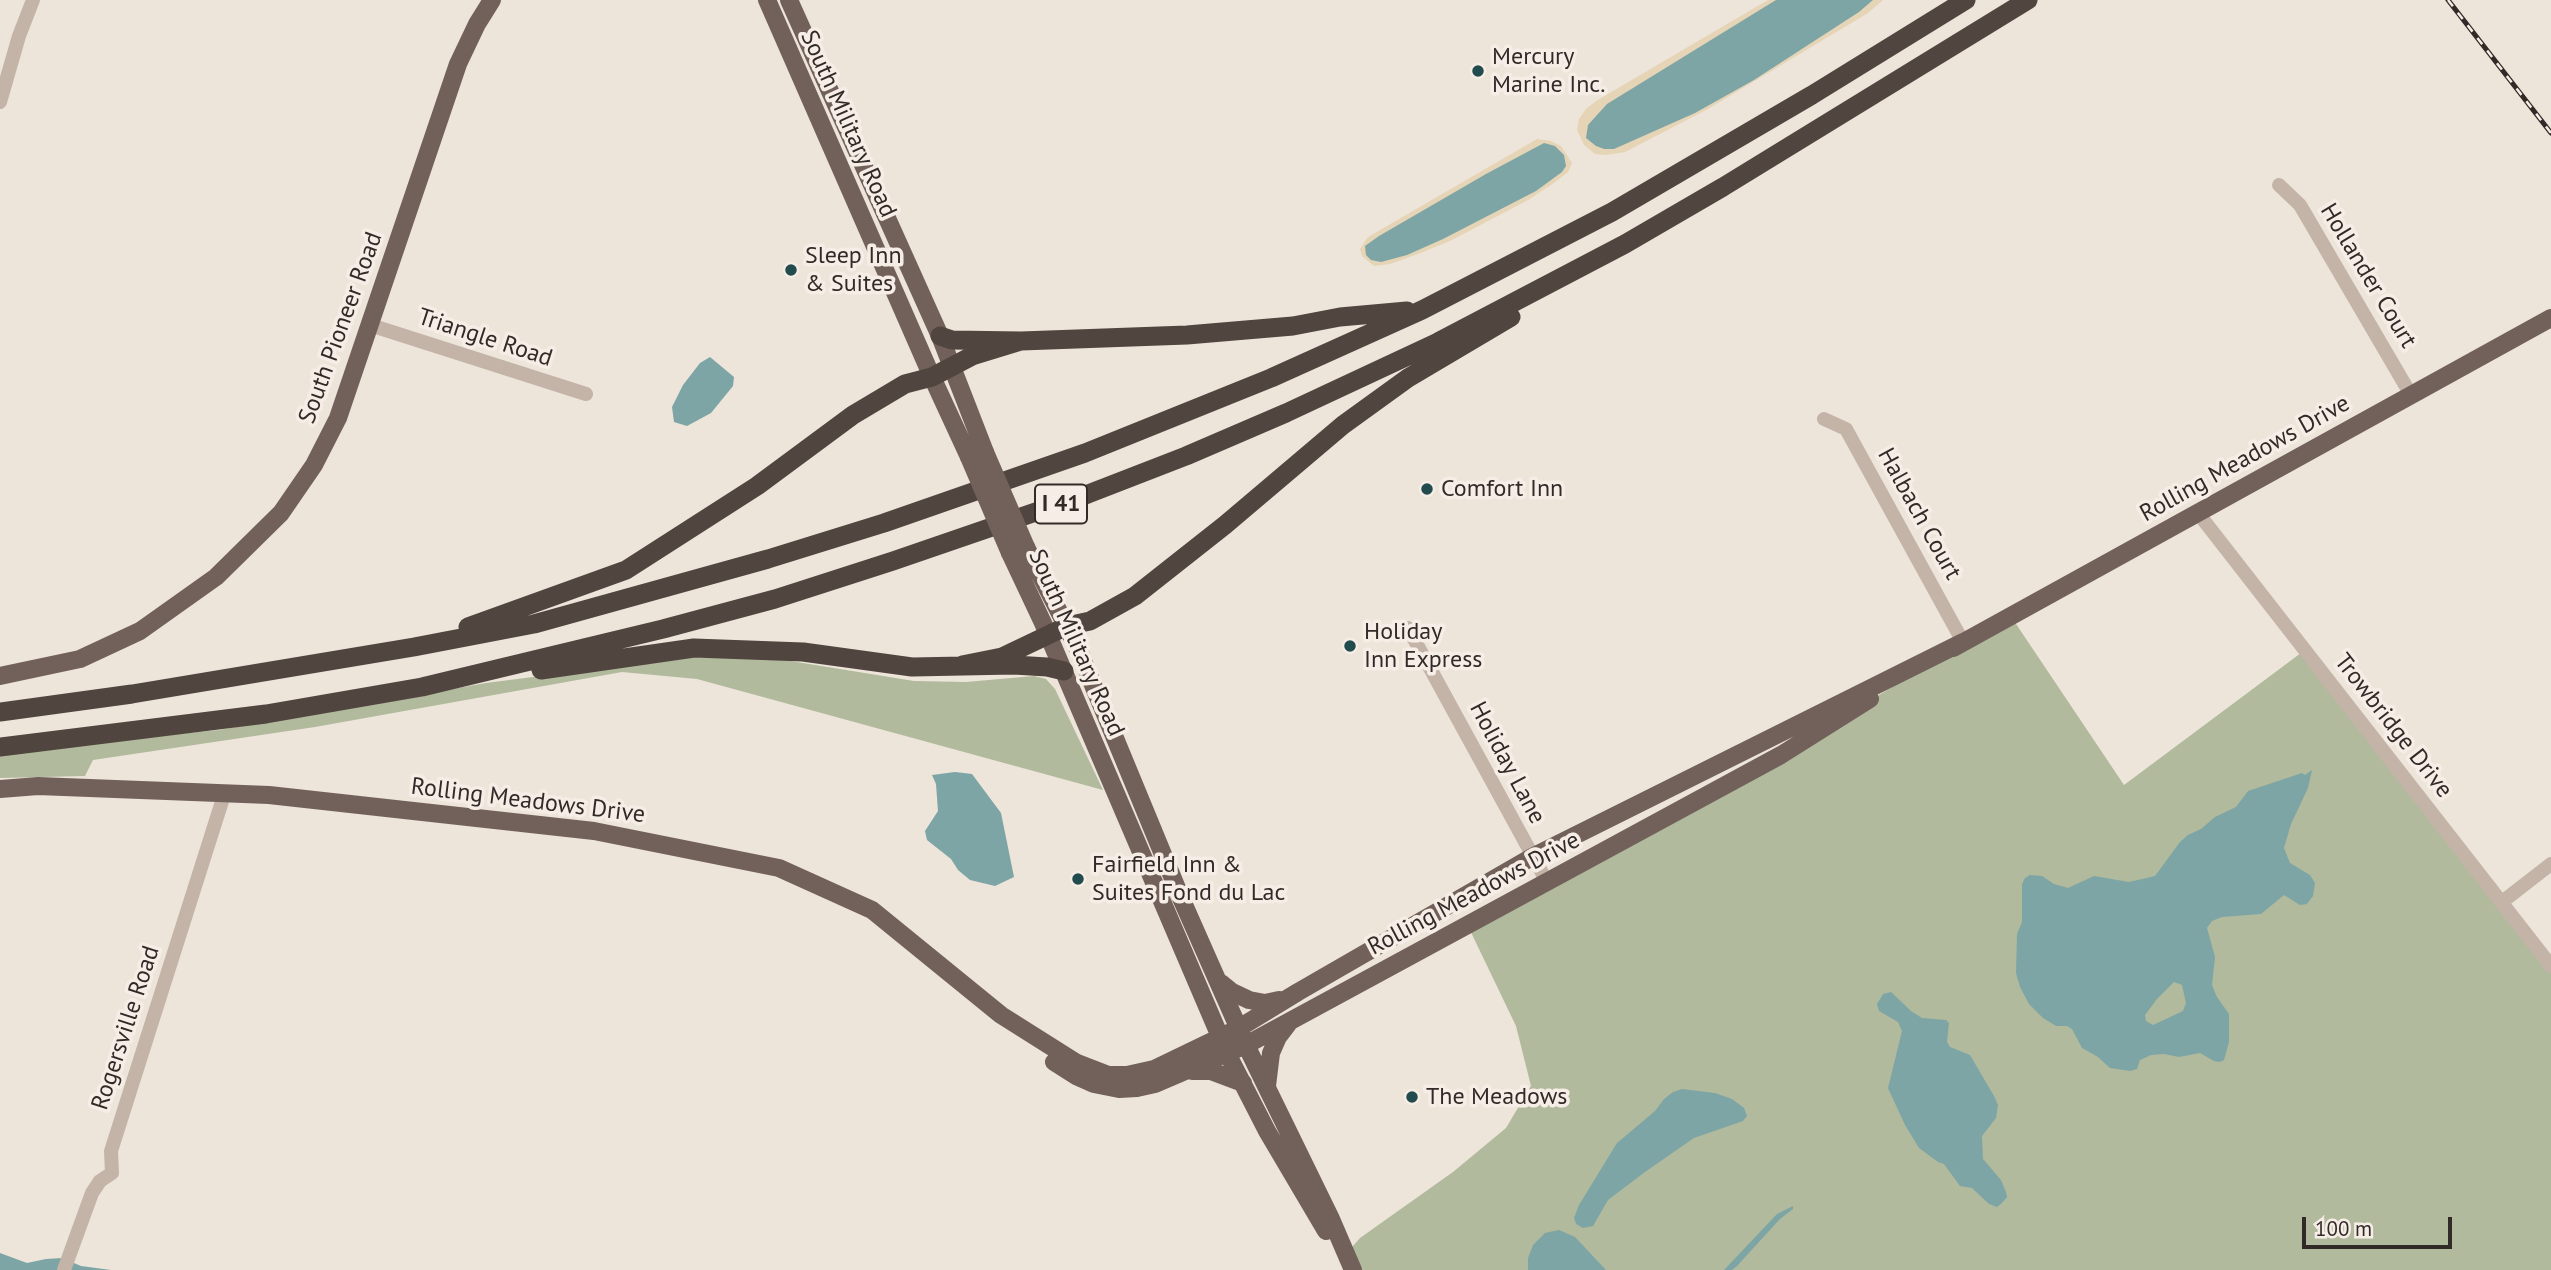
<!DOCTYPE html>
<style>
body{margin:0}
#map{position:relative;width:2551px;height:1270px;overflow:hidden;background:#ede4da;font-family:"PT Sans",sans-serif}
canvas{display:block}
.scale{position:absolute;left:2302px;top:1217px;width:150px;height:32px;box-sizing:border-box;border:4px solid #322a27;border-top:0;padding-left:9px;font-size:21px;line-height:24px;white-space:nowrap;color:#322a27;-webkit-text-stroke:5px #f6eee6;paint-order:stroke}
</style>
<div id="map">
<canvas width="2551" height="1270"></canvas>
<div class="scale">100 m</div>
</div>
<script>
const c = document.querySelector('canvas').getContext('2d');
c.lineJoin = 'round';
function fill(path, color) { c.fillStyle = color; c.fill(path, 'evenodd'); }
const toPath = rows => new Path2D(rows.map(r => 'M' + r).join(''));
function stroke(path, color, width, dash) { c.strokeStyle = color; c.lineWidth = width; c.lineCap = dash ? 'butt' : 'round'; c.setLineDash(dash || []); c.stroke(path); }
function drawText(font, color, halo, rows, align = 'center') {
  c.font = font + ' "PT Sans",sans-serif'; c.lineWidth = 7; c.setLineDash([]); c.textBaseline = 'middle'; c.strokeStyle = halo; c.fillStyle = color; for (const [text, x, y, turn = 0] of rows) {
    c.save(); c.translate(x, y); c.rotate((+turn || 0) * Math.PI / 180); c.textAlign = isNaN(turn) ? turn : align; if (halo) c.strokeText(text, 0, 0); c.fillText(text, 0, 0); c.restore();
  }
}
const green = toPath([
 [2010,615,2124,785,2305,650,2551,966,2551,1270,1353,1270,1345,1255,1360,1238,1453,1172,1506,1128,1531,1086,1516,1026,1467,924,1781,755],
 [689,657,778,659,914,681,966,682,1034,676,1046,679,1055,689,1103,790,697,679,622,672,315,727,93,760,85,776,0,778,0,751,219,730,486,683]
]);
const sand = toPath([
 [1768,0,1883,0,1868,13,1708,109,1625,152,1606,155,1595,154,1584,145,1577,130,1579,119,1586,109,1596,101],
 [1537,139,1551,141,1561,146,1572,163,1568,172,1554,183,1528,200,1450,241,1418,254,1390,264,1374,266,1362,256,1360,249,1368,237]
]);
const water = toPath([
 [1776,0,1873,0,1859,12,1754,80,1695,113,1614,149,1604,149,1596,146,1586,138,1588,125,1607,104],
 [1544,143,1555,146,1564,155,1566,166,1562,172,1536,191,1443,239,1407,255,1381,262,1371,260,1366,255,1365,246,1379,236,1486,174],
 [710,357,734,377,733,386,711,413,687,426,674,422,672,407,683,385,700,363],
 [2312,770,2308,788,2291,824,2284,848,2290,863,2310,875,2315,883,2313,896,2307,904,2300,905,2284,895,2261,914,2222,917,2212,921,2207,928,2215,957,2212,985,2217,997,2229,1014,2229,1042,2224,1060,2220,1062,2214,1061,2200,1053,2179,1057,2164,1054,2151,1055,2140,1060,2137,1069,2130,1071,2110,1068,2098,1057,2082,1048,2072,1029,2067,1026,2056,1026,2043,1018,2029,1004,2020,987,2016,973,2017,934,2022,922,2022,884,2025,878,2030,875,2042,876,2054,884,2068,888,2094,876,2129,882,2155,876,2180,842,2188,835,2201,829,2215,817,2236,807,2248,791,2302,773,2305,775],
 [2174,982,2182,985,2186,1003,2183,1011,2153,1025,2146,1021,2145,1015,2157,999],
 [955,772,972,774,1001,813,1014,877,995,886,970,880,958,870,951,859,927,840,925,831,938,811,936,784,932,775],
 [1891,992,1911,1011,1922,1018,1946,1020,1949,1023,1947,1042,1950,1047,1970,1055,1994,1096,1998,1105,1996,1118,1982,1136,1983,1159,2001,1180,2006,1192,2007,1197,2002,1203,1997,1207,1989,1204,1972,1188,1960,1186,1944,1164,1938,1162,1919,1148,1905,1125,1888,1088,1902,1031,1898,1022,1879,1011,1877,1004,1883,994],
 [1682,1089,1715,1093,1732,1099,1744,1108,1747,1116,1743,1121,1694,1138,1645,1172,1608,1200,1593,1226,1583,1228,1576,1224,1574,1218,1579,1205,1617,1143,1655,1111,1664,1099,1673,1092],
 [1793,1206,1793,1209,1780,1219,1737,1266,1732,1270,1724,1270,1777,1214],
 [1559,1230,1575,1237,1606,1270,1528,1270,1528,1258,1533,1245,1545,1233],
 [0,1253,27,1263,46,1259,62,1258,81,1266,111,1270,0,1270]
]);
const minor = toPath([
 [0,102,19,36,33,0],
 [2279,185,2300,205,2411,395],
 [370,325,586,394],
 [1824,419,1846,429,1963,642],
 [2198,513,2551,966],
 [1408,628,1547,882],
 [2502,902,2551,864],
 [64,1270,92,1193,100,1181,112,1173,111,1151,225,792]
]);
const major = toPath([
 [767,0,932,377,969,457],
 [789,0,940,336,985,452],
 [1026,547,1079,651,1181,898,1246,1045,1331,1219,1353,1270],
 [1010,553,1043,623,1227,1053,1267,1131,1326,1231],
 [1953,648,2551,318],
 [0,676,80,659,140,631,216,577,281,513,314,465,338,418,458,64,477,24,492,0],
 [0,789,38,786,269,795,594,831,779,868,872,910,1001,1015,1077,1063,1108,1075,1127,1075,1154,1069,1239,1028,1298,992,1532,857,1963,642],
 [1221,983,1232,992,1249,1000,1265,1003,1279,1000],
 [1054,1062,1076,1076,1094,1084,1119,1089,1137,1088,1155,1084,1246,1045,1781,755,1870,699],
 [1192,1071,1211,1071,1243,1083],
 [1267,1086,1271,1053,1278,1037,1288,1024]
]);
const highway = toPath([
 [940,336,952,340,1021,341,1187,335,1293,326,1340,317,1407,311],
 [468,627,626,570,757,486,853,415,905,384,932,377,972,356,1021,341],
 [962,665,1002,657,1067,626,1090,621,1135,596,1225,525,1343,425,1408,378,1511,317],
 [541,670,694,648,803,652,912,667,1014,665,1047,667,1064,671],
 [0,712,132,694,414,647,534,624,768,559,884,523,1085,453,1271,378,1422,310,1612,212,1812,95,1966,0],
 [0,747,266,714,422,687,663,629,775,599,893,561,1088,494,1186,456,1286,413,1438,342,1625,244,1723,187,2028,0]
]);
const rail = toPath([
 [2448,0,2551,133]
]);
const majorBridge = toPath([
 [985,452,1026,547],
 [969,457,1010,553]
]);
const markers = [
 [1478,71,7,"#224b4d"],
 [791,270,7,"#224b4d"],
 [1427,489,7,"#224b4d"],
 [1350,646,7,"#224b4d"],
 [1078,879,7,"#224b4d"],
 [1412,1097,7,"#224b4d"]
];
const shields = [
 [1061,504,52]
];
const shieldNames = [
 ["I 41",1061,504]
];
const poiNames = [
 ["Mercury",1492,57],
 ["Marine Inc.",1492,85],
 ["Sleep Inn",805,256],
 ["& Suites",805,284],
 ["Comfort Inn",1441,489],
 ["Holiday",1364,632],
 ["Inn Express",1364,660],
 ["Fairfield Inn &",1092,865],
 ["Suites Fond du Lac",1092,893],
 ["The Meadows",1426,1097]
];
const streetNames = [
 ["South Military Road",848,124,66],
 ["Hollander Court",2368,276,59],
 ["South Pioneer Road",341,328,-70],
 ["Triangle Road",485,338,18],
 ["Rolling Meadows Drive",2245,459,-29],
 ["Halbach Court",1919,514,61],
 ["South Military Road",1076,643,66],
 ["Trowbridge Drive",2393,726,52],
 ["Holiday Lane",1507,763,62],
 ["Rolling Meadows Drive",528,801,7],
 ["Rolling Meadows Drive",1474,894,-28],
 ["Rogersville Road",126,1028,-72]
];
fill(green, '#b1ba9c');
fill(sand, '#e5d4b5');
fill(water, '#7da5a6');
stroke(minor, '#c4b4a8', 14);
stroke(major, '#72615a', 18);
stroke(highway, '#51453f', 19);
stroke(rail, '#322a27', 5);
stroke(rail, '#f6eee6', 2.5, [8]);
stroke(majorBridge, '#72615a', 18);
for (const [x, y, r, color] of markers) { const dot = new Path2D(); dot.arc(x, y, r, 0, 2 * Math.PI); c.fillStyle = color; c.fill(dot); stroke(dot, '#f6eee6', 2.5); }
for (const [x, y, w] of shields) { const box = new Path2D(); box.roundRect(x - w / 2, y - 19.5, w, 39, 5); c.fillStyle = '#f6eee6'; c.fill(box); stroke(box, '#322a27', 2); }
drawText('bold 23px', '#322a27', null, shieldNames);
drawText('24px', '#322a27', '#f6eee6', poiNames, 'left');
drawText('24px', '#322a27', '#f6eee6', streetNames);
</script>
